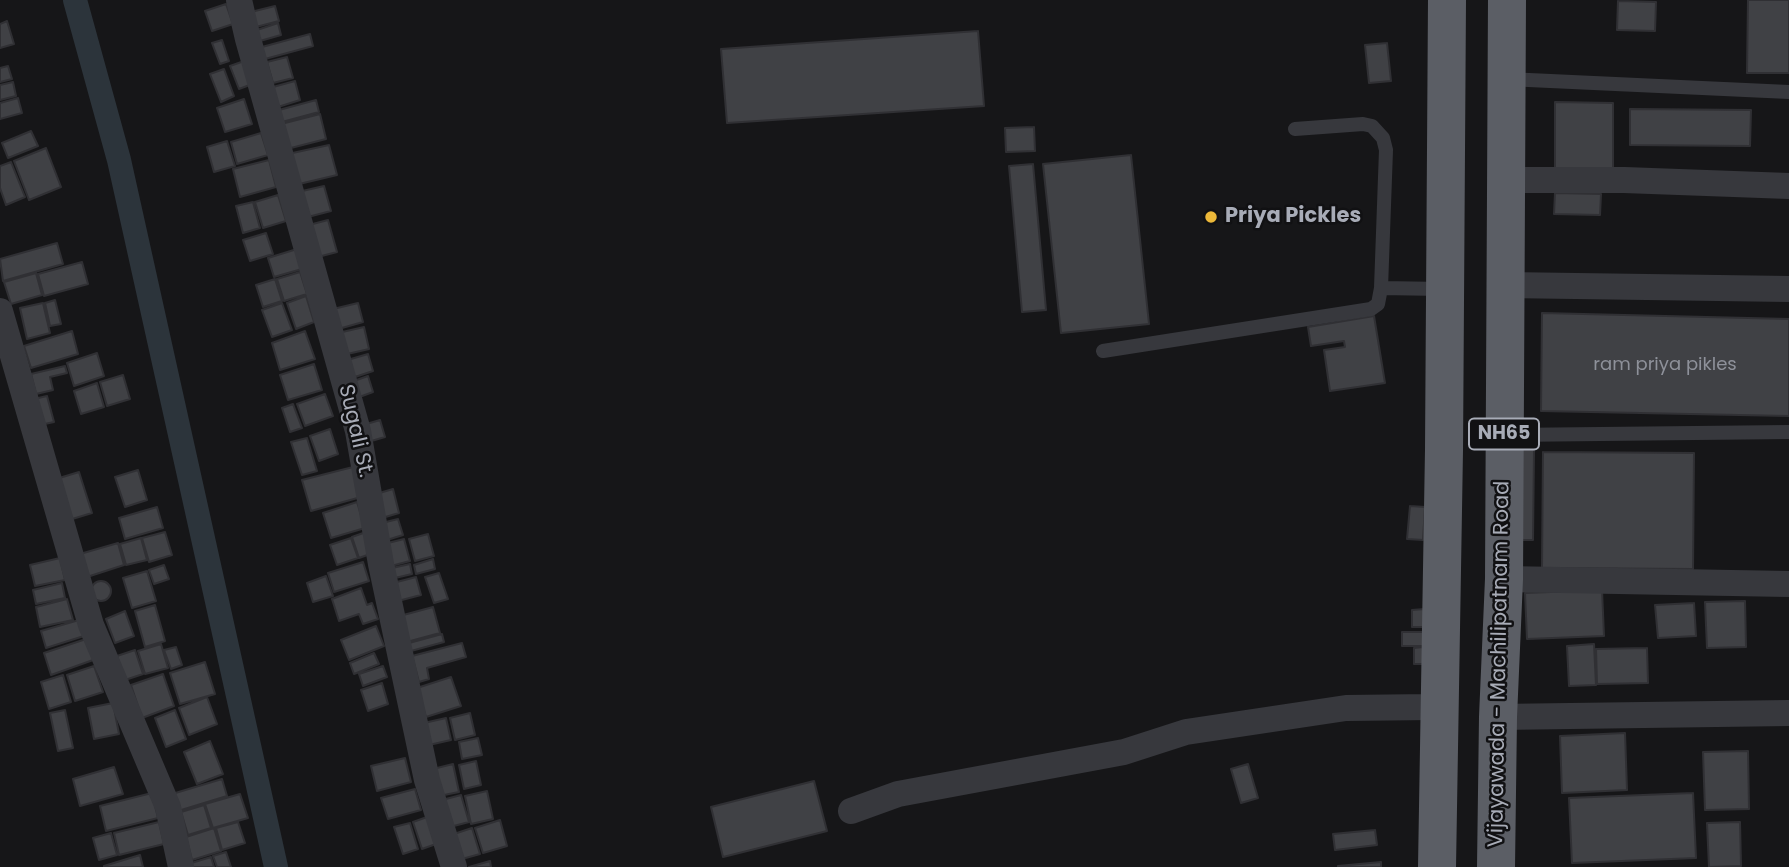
<!DOCTYPE html>
<style>
body{margin:0}
canvas{display:block;background:#161618}
</style>
<canvas width="1789" height="867"></canvas>
<script>
const c = document.querySelector('canvas').getContext('2d');
c.lineJoin = 'round';
const toPath = rows => new Path2D(rows.map(r => 'M' + r).join(''));
function stroke(path, color, width, dash) { c.strokeStyle = color; c.lineWidth = width; c.lineCap = dash ? 'butt' : 'round'; c.setLineDash(dash || []); c.stroke(path); }
function fill(path, color) { c.fillStyle = color; c.fill(path, 'evenodd'); }
function drawText(font, color, halo, rows, align = 'center') {
  c.font = font + ' Poppins,sans-serif'; c.lineWidth = 5; c.setLineDash([]); c.textBaseline = 'middle'; c.strokeStyle = halo; c.fillStyle = color; for (const [text, x, y, turn = 0] of rows) {
    c.save(); c.translate(x, y); c.rotate((+turn || 0) * Math.PI / 180); c.textAlign = isNaN(turn) ? turn : align; if (halo) c.strokeText(text, 0, 0); c.fillText(text, 0, 0); c.restore();
  }
}
const canal = toPath([
 [75,0,119,160,276,867]
]);
const building = toPath([
 [1748,0,1789,0,1789,73,1747,73,1748,0],
 [1618,1,1656,2,1655,31,1617,30,1618,1],
 [226,4,233,24,212,31,205,11,226,4],
 [275,6,279,21,256,27,251,12,275,6],
 [7,21,14,44,0,48,0,24,7,21],
 [278,23,281,35,260,41,257,30,278,23],
 [978,31,984,106,727,123,721,49,978,31],
 [310,34,313,46,265,59,262,47,310,34],
 [222,40,229,61,220,64,212,43,222,40],
 [1387,43,1391,81,1369,83,1365,45,1387,43],
 [287,57,293,78,273,83,267,62,287,57],
 [247,60,255,83,239,89,230,66,247,60],
 [8,66,12,79,0,82,0,68,8,66],
 [224,69,234,96,221,102,210,74,224,69],
 [295,81,300,100,278,107,273,87,295,81],
 [13,82,16,96,0,100,0,85,13,82],
 [18,98,22,113,0,119,0,103,18,98],
 [244,99,252,124,225,132,217,108,244,99],
 [316,100,319,112,282,122,279,110,316,100],
 [1555,102,1613,103,1613,169,1555,169,1555,102],
 [1630,109,1751,110,1750,146,1630,145,1630,109],
 [320,114,326,139,287,149,281,124,320,114],
 [1034,127,1035,151,1006,152,1005,128,1034,127],
 [31,131,38,146,8,158,2,143,31,131],
 [261,133,268,155,237,164,231,142,261,133],
 [227,141,235,166,214,172,207,147,227,141],
 [329,145,337,175,295,185,288,154,329,145],
 [46,148,61,187,29,200,14,161,46,148],
 [1131,155,1149,324,1061,333,1043,164,1131,155],
 [269,160,276,187,240,197,233,169,269,160],
 [11,162,25,197,6,205,0,188,0,166,11,162],
 [1033,164,1046,310,1022,312,1009,166,1033,164],
 [324,186,331,211,304,218,298,192,324,186],
 [1555,193,1601,194,1600,215,1554,214,1555,193],
 [278,195,286,221,263,228,255,202,278,195],
 [253,202,260,228,243,233,236,206,253,202],
 [328,220,337,252,314,258,305,226,328,220],
 [266,233,273,254,250,261,243,240,266,233],
 [57,243,63,264,3,281,0,259,57,243],
 [297,249,302,269,274,277,268,258,297,249],
 [82,262,88,284,44,296,38,274,82,262],
 [300,272,307,294,284,301,277,279,300,272],
 [36,273,42,295,11,304,4,282,36,273],
 [275,279,282,301,263,307,256,285,275,279],
 [306,296,314,322,296,329,287,303,306,296],
 [55,300,61,324,50,326,45,303,55,300],
 [43,303,50,333,27,339,20,308,43,303],
 [282,303,292,330,272,337,262,310,282,303],
 [358,303,363,322,335,330,329,310,358,303],
 [1542,313,1789,319,1789,416,1541,411,1542,313],
 [1374,316,1385,383,1330,391,1324,350,1345,347,1344,341,1311,346,1308,327,1374,316],
 [364,327,369,349,343,355,338,333,364,327],
 [72,331,78,354,31,368,24,346,72,331],
 [305,331,315,359,280,370,272,343,305,331],
 [97,353,104,376,74,386,67,363,97,353],
 [368,354,373,371,349,379,344,361,368,354],
 [314,364,322,390,288,400,280,375,314,364],
 [65,366,67,373,50,377,53,390,36,394,31,374,65,366],
 [123,375,130,399,107,406,100,382,123,375],
 [368,376,373,392,354,399,348,383,368,376],
 [97,383,104,407,81,414,74,391,97,383],
 [325,394,333,416,305,426,297,404,325,394],
 [47,396,54,422,40,425,34,399,47,396],
 [293,404,302,428,290,432,282,408,293,404],
 [380,420,385,437,368,442,363,425,380,420],
 [330,429,338,454,319,461,310,436,330,429],
 [307,438,317,471,302,475,291,442,307,438],
 [1514,449,1534,449,1533,540,1514,540,1514,449],
 [1543,452,1694,453,1693,569,1542,568,1543,452],
 [353,467,361,497,311,511,302,480,353,467],
 [138,470,147,500,125,507,115,477,138,470],
 [79,472,92,513,69,520,56,479,79,472],
 [393,489,399,513,382,518,376,494,393,489],
 [357,502,365,528,331,538,323,513,357,502],
 [1410,506,1425,507,1423,540,1407,539,1410,506],
 [157,507,163,528,125,539,119,518,157,507],
 [398,519,403,535,387,540,382,523,398,519],
 [165,532,172,555,149,562,142,538,165,532],
 [366,532,373,553,359,558,352,537,366,532],
 [428,534,434,556,415,561,409,539,428,534],
 [141,538,147,560,126,565,120,544,141,538],
 [351,538,358,558,337,565,330,545,351,538],
 [404,539,410,561,391,566,384,544,404,539],
 [118,543,124,565,87,577,80,554,118,543],
 [60,558,65,580,35,586,30,565,60,558],
 [433,559,435,569,416,574,414,565,433,559],
 [363,562,369,581,334,592,328,573,363,562],
 [410,564,412,574,395,578,392,568,410,564],
 [164,565,169,579,154,584,149,570,164,565],
 [147,571,156,601,132,608,123,578,147,571],
 [439,573,448,599,434,603,425,577,439,573],
 [326,576,333,596,313,602,307,583,326,576],
 [416,577,421,595,398,601,393,583,416,577],
 '91 591a10 10 0 1 1 20 0a10 10 0 1 1-20 0Z',
 [62,583,65,598,36,604,33,590,62,583],
 [361,588,367,605,372,603,378,619,363,624,359,614,339,621,332,599,361,588],
 [1602,590,1604,636,1527,639,1525,593,1602,590],
 [67,599,73,620,40,627,36,607,67,599],
 [1745,601,1746,647,1707,648,1705,602,1745,601],
 [1694,603,1696,636,1658,638,1655,605,1694,603],
 [155,605,165,641,145,647,135,611,155,605],
 [433,607,440,633,403,643,396,617,433,607],
 [1425,609,1425,627,1412,627,1412,610,1425,609],
 [125,611,134,636,115,643,106,619,125,611],
 [79,620,84,636,46,648,41,631,79,620],
 [376,626,384,646,349,660,341,640,376,626],
 [1402,632,1425,632,1425,646,1402,646,1402,632],
 [442,634,444,642,411,651,409,643,442,634],
 [89,638,96,659,51,675,44,653,89,638],
 [462,643,466,657,427,668,429,679,419,682,412,656,462,643],
 [161,644,168,668,145,674,138,651,161,644],
 [1594,644,1596,685,1569,686,1567,646,1594,644],
 [176,647,182,665,171,669,164,650,176,647],
 [1423,647,1423,664,1414,664,1414,648,1423,647],
 [1647,648,1648,683,1597,684,1596,649,1647,648],
 [135,650,143,674,125,680,117,656,135,650],
 [374,653,379,664,354,674,350,663,374,653],
 [205,662,215,694,180,704,170,673,205,662],
 [94,666,103,692,75,701,67,675,94,666],
 [383,666,387,677,363,686,359,674,383,666],
 [163,674,174,706,142,718,131,685,163,674],
 [63,675,71,702,49,709,41,682,63,675],
 [451,677,461,706,426,717,417,688,451,677],
 [382,683,388,704,368,711,361,690,382,683],
 [207,697,217,724,189,735,179,708,207,697],
 [113,703,119,734,94,739,88,708,113,703],
 [65,710,73,748,58,751,50,713,65,710],
 [175,710,186,739,166,747,155,718,175,710],
 [470,713,475,735,455,740,450,718,470,713],
 [446,718,451,740,429,745,424,723,446,718],
 [1625,733,1627,790,1562,793,1560,736,1625,733],
 [478,738,482,755,462,759,459,742,478,738],
 [210,741,223,774,197,784,184,752,210,741],
 [1748,751,1749,809,1705,810,1703,752,1748,751],
 [405,758,411,782,377,791,371,766,405,758],
 [476,761,481,785,464,789,459,765,476,761],
 [453,764,459,792,439,796,433,769,453,764],
 [1248,764,1258,798,1241,803,1231,769,1248,764],
 [114,767,123,794,80,806,73,779,114,767],
 [222,779,227,796,178,811,172,794,222,779],
 [814,781,827,831,723,857,711,807,814,781],
 [415,789,421,810,388,819,381,798,415,789],
 [487,791,493,819,471,824,465,796,487,791],
 [152,793,158,818,106,831,100,806,152,793],
 [1693,793,1696,858,1572,863,1569,798,1693,793],
 [240,794,248,818,213,828,205,804,240,794],
 [461,795,469,822,450,827,442,800,461,795],
 [204,805,211,828,188,835,181,812,204,805],
 [427,817,436,844,422,849,413,822,427,817],
 [500,820,507,846,483,853,475,828,500,820],
 [159,822,164,844,119,855,114,833,159,822],
 [238,822,245,843,222,850,216,828,238,822],
 [1740,822,1741,866,1709,867,1707,823,1740,822],
 [410,823,418,849,403,854,394,827,410,823],
 [214,828,221,851,192,860,186,837,214,828],
 [472,828,480,854,462,859,454,834,472,828],
 [1375,830,1377,845,1335,850,1333,834,1375,830],
 [111,833,117,855,99,860,93,838,111,833],
 [226,852,231,867,217,867,213,856,226,852],
 [140,855,143,867,104,867,104,866,140,855],
 [211,857,214,867,189,867,188,864,211,857],
 [490,861,491,867,469,867,490,861],
 [1381,862,1381,867,1338,867,1338,866,1381,862]
]);
const service = toPath([
 [1507,79,1789,92],
 [1381,288,1443,289],
 [1103,351,1371,309,1378,304,1381,288,1386,150,1383,138,1372,126,1363,124,1295,129],
 [1507,435,1789,432]
]);
const minor = toPath([
 [239,0,248,39,358,431,381,564,427,780,454,867],
 [1506,180,1624,180,1789,186],
 [1505,285,1789,289],
 [0,311,91,625,168,807,181,867],
 [1504,579,1789,584],
 [1498,717,1789,713],
 [851,811,898,794,1124,752,1186,732,1346,708,1431,707,1440,701]
]);
const trunk = toPath([
 [1437,867,1444,450,1447,0],
 [1496,867,1498,717,1504,579,1507,0]
]);
const markers = [
 [1211,217,7,"#ecb839"]
];
const numberNames = [
 ["ram priya pikles",1665,365]
];
const shields = [
 [1504,434,70]
];
const shieldNames = [
 ["NH65",1504,434]
];
const poiNames = [
 ["Priya Pickles",1225,217]
];
const streetNames = [
 ["Sugali St.",355,431,77],
 ["Vijayawada - Machilipatnam Road",1500,664,-89]
];
stroke(canal, '#2c343b', 24);
fill(building, '#404145');
stroke(building, '#303034', 2);
stroke(service, '#37383d', 14);
stroke(minor, '#37383d', 26);
stroke(trunk, '#5b5e65', 38);
for (const [x, y, r, color] of markers) { const dot = new Path2D(); dot.arc(x, y, r, 0, 2 * Math.PI); c.fillStyle = color; c.fill(dot); stroke(dot, '#111113', 2.5); }
drawText('18px', '#8e919a', null, numberNames);
for (const [x, y, w] of shields) { const box = new Path2D(); box.roundRect(x - w / 2, y - 15.5, w, 31, 5); c.fillStyle = '#111113'; c.fill(box); stroke(box, '#a8acb7', 2); }
drawText('bold 19px', '#a8acb7', null, shieldNames);
drawText('bold 21px', '#a8acb7', '#111113', poiNames, 'left');
drawText('21px', '#a8acb7', '#111113', streetNames);
</script>
